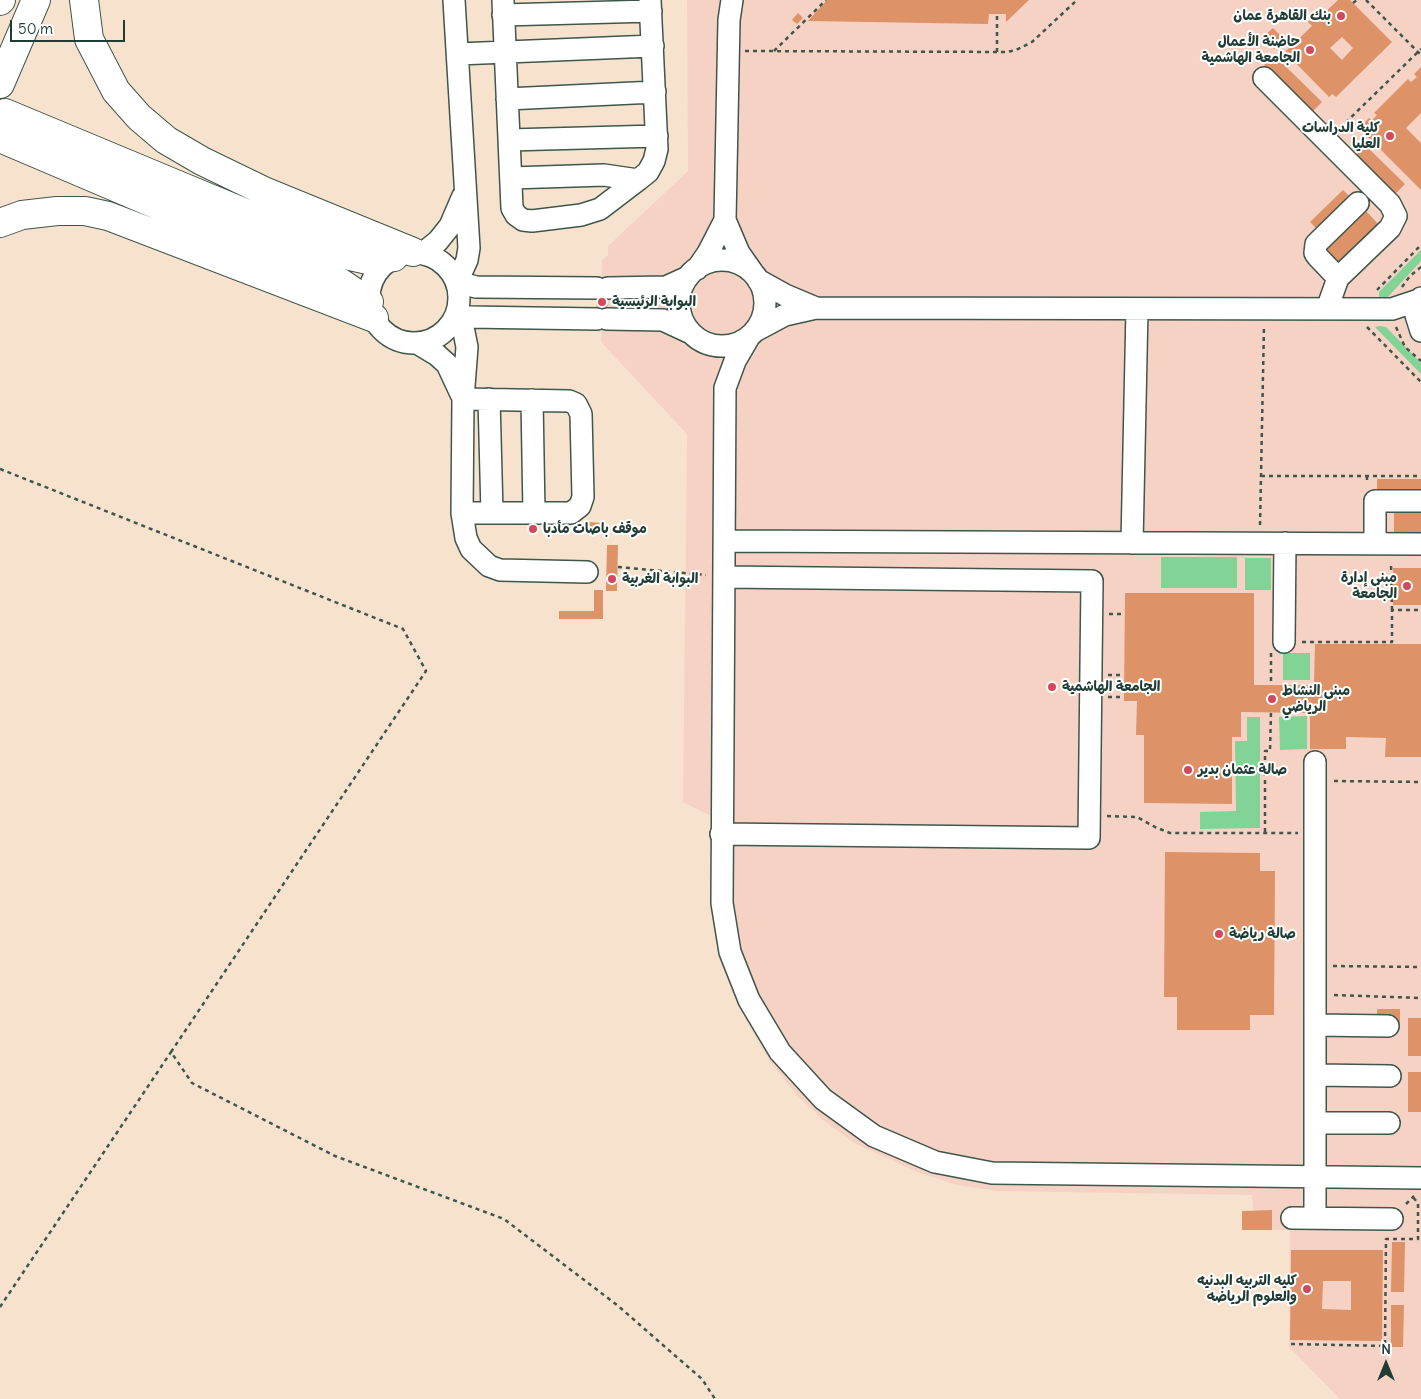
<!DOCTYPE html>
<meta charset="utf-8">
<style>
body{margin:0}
#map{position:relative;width:1421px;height:1399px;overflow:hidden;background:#f7e3cd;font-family:Delius,sans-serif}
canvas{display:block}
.north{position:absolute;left:1361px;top:1339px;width:50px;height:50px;-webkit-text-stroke:4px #fff;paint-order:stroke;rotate:0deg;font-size:14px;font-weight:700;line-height:20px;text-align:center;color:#1f3d34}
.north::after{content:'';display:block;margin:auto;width:18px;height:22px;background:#1f3d34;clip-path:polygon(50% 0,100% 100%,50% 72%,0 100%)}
.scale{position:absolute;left:10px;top:20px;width:115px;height:22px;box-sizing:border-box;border:2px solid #1f3d34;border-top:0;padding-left:6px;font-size:15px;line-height:18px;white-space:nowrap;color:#1f3d34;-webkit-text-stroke:4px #fff;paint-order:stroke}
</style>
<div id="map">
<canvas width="1421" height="1399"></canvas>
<div class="north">N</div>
<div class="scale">50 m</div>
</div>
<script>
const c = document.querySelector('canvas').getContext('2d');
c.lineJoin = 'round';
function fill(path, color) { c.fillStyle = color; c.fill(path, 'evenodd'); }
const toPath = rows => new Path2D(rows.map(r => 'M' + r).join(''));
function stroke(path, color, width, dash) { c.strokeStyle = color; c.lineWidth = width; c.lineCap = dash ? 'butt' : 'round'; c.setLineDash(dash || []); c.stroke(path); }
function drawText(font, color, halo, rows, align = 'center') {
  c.font = font + ' Delius,"Playpen Sans Arabic",sans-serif'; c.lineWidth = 4; c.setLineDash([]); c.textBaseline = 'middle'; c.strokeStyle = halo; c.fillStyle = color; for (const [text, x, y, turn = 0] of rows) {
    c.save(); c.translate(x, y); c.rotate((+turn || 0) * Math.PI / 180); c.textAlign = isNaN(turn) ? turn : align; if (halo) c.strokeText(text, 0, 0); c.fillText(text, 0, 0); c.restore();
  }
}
const built = toPath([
 [687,0,1421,0,1421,1399,1340,1399,1289,1347,1290,1230,1272,1230,1253,1211,1252,1195,997,1191,957,1185,917,1172,854,1143,824,1121,798,1096,773,1066,749,1026,726,973,717,934,711,816,683,802,687,434,601,342,602,260,608,255,608,246,688,171]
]);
const green = toPath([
 [1421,250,1421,261,1387,298,1379,297,1379,292],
 [1380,326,1386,327,1421,363,1421,374,1375,327],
 [1161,557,1237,557,1237,588,1161,588],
 [1245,558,1271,558,1271,590,1245,590],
 [1283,653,1310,653,1310,680,1283,680],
 [1307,716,1307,749,1280,750,1279,717],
 [1247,717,1260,717,1260,828,1200,829,1200,812,1236,811,1235,741,1247,741]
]);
const building = toPath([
 [827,0,1029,0,1006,22,1006,14,989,14,988,24,808,21],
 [1338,0,1350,0,1392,42,1336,97,1332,94,1329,97,1285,52,1312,26,1308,22,1314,15,1318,19],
 [1342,37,1353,48,1342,60,1330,48],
 [798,13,803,18,797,24,792,20],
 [1273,28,1284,39,1274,49,1263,37],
 [1274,55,1322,102,1312,112,1264,65],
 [1421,67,1421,113,1406,128,1421,143,1421,190,1359,128,1369,118,1372,120,1377,115,1374,113,1408,79,1411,82,1417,77,1414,74],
 [1365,145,1405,184,1393,196,1353,157],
 [1343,190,1352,199,1319,231,1310,222],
 [1365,210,1382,228,1341,266,1324,248],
 [597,277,608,277,607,329,596,329],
 [1377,479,1421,479,1421,492,1377,493],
 [1394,509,1421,509,1421,534,1394,534],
 [588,522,604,523,604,532,588,532],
 [607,545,618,545,617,591,606,591],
 [1393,568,1421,568,1421,605,1393,605],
 [594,590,603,590,603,619,559,619,559,611,594,611],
 [1125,593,1254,593,1254,685,1314,685,1315,644,1421,644,1421,757,1385,757,1386,738,1346,737,1346,749,1310,749,1310,713,1241,712,1241,737,1232,737,1232,804,1144,803,1144,735,1136,735,1137,701,1124,701],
 [1165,852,1260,853,1260,871,1275,871,1274,1015,1250,1015,1250,1030,1177,1030,1177,997,1164,997],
 [1377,1009,1400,1009,1400,1023,1377,1023],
 [1408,1018,1421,1018,1421,1056,1408,1056],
 [1408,1072,1421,1072,1421,1112,1408,1112],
 [1272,1210,1272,1230,1242,1230,1242,1211],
 [1392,1242,1405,1242,1404,1292,1391,1292],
 [1291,1250,1383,1250,1382,1341,1290,1340],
 [1323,1281,1351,1281,1351,1310,1322,1309],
 [1391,1305,1404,1305,1403,1347,1391,1347]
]);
const path = toPath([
 [1366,0,1421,55],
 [1353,3,1357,0],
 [745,51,1007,52,1016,50,1032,42,1077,0],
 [774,51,826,0],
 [997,52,997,14],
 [1340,128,1421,49],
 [1402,287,1410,276,1421,267],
 [1377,290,1421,245],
 [1367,327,1421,382],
 [1396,327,1405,347,1421,361],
 [0,469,403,629,426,671,171,1052,192,1083,335,1156,504,1219,617,1305,702,1379,715,1399],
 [1261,476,1421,476],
 [1367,476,1367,484],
 [1260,525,1264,326],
 [618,567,706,575],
 [1392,610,1391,564,1393,564],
 [1109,614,1124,614],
 [1302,642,1392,642,1392,610,1421,610],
 [1271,653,1271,685],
 [1108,675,1124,675],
 [1108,697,1124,697],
 [1334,781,1421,782],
 [1107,816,1137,817,1155,827,1170,833,1298,833],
 [1265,832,1265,751,1270,751,1271,712],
 [1333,966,1421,967],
 [1334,995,1421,998],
 [1406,1204,1414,1196],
 [0,1307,171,1052],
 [1291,1344,1385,1346,1386,1239,1418,1239,1418,1203,1412,1196]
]);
const minor = toPath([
 [454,0,469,248,467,260,457,282,476,287,597,288],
 [503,0,512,208,516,215,523,220,532,221,581,215,600,209,638,180,648,172,654,161,657,149,650,0],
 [732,0,729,20,725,220,739,253,753,273],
 [503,15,651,11],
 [458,54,653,46],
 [1264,78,1390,204,1396,216,1390,228,1338,278,1327,309],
 [507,99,655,92],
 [509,140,657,136],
 [511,178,604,175,638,180],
 '369 298a45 45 0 1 1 90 0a45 45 0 1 1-90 0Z',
 [423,253,438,241,450,226,463,196],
 '679 303a43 43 0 1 1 86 0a43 43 0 1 1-86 0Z',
 [697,269,708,253,725,220],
 [1338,278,1318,257,1315,253,1316,244,1358,203],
 [758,280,785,295,816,308],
 [608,288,666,287,688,277],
 [1421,298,1416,315,1421,331],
 [607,319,663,320,691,333],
 [755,331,785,315,816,308,1392,309,1419,300],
 [749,337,735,361,725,388,722,903,730,952,749,1000,780,1052,823,1099,874,1136,935,1162,992,1173,1421,1178],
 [417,343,437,355,447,364,461,394],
 [489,399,492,513],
 [532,400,534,513],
 [462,513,571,513,580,506,583,497,581,414,576,404,569,401,463,399],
 [725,541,1421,544],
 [1132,543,1137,309],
 [1375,543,1375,501,1421,501],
 [587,572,500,570,489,566,471,549,466,538,462,513,463,399,467,347,464,332,455,318,469,317,597,319],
 [1284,642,1285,543],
 [1315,762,1315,1218],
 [721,834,1089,838,1092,581,725,577],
 [1315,1025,1388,1026],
 [1315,1075,1390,1076],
 [1315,1123,1389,1123],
 [1292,1218,1392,1219]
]);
const highway = toPath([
 [84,0,89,39,116,91,139,117,166,140,202,161,266,192,413,252],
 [0,1,1,0],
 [0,84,36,0],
 [5,113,346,255,368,260,394,257],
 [0,138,341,283,369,302],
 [0,223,22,215,57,211,85,211,108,216,374,318]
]);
const markers = [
 [1341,16,5,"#d1495b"],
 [1310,50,5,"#d1495b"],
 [1390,136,5,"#d1495b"],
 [602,302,5,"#d1495b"],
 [533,529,5,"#d1495b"],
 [612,579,5,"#d1495b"],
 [1407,586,5,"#d1495b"],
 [1052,687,5,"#d1495b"],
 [1272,699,5,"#d1495b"],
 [1188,770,5,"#d1495b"],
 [1219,934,5,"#d1495b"],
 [1307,1289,5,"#d1495b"]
];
const poiNames = [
 ["بنك القاهرة عمان",1331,16,"right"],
 ["حاضنة الأعمال",1300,42,"right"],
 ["الجامعة الهاشمية",1300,58,"right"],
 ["كلية الدراسات",1380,128,"right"],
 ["العليا",1380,144,"right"],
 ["البوابة الرئيسية",612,302],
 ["موقف باصات مأدبا",543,529],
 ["مبنى إدارة",1397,578,"right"],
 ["الجامعة",1397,594,"right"],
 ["البوابة الغربية",622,579],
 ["الجامعة الهاشمية",1062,687],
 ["مبنى النشاط",1282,691],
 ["الرياضي",1282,707],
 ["صالة عثمان بدير",1198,770],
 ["صالة رياضة",1229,934],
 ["كليه التربيه البدنيه",1297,1281,"right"],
 ["والعلوم الرياضه",1297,1297,"right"]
];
fill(built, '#f6d2c5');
fill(green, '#81d496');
fill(building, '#dd9268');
stroke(minor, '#3f564b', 24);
stroke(highway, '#3f564b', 30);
stroke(path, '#3f564b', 2.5, [4, 4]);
stroke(minor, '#fff', 21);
stroke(highway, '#fff', 28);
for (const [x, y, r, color] of markers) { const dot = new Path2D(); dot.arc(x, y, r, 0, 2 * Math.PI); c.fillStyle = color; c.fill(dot); stroke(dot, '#fff', 2); }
drawText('bold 14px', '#1f3d34', '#fff', poiNames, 'left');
</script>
